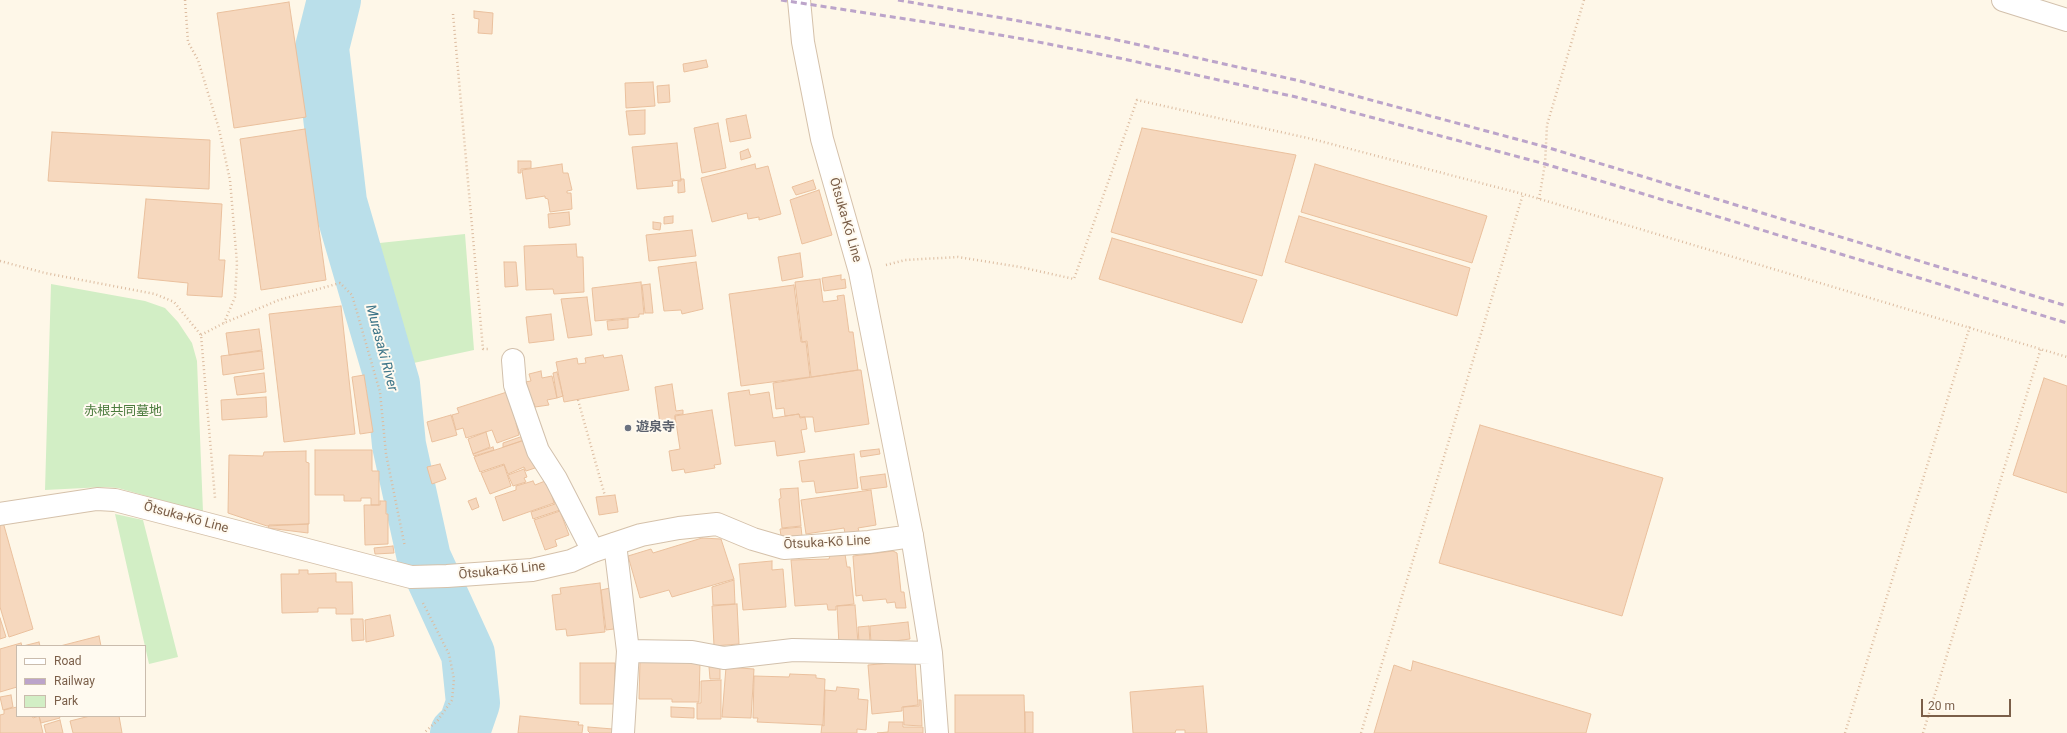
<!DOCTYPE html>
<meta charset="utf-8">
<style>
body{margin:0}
#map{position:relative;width:2067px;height:733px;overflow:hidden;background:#fef7e8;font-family:Roboto,sans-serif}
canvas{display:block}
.legend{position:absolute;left:16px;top:645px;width:130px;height:72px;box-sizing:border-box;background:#fffaf0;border:1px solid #cabcad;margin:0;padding:5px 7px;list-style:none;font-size:12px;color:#7b5f49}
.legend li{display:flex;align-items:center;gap:8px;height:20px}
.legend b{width:20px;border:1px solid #cabcad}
.scale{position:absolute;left:1921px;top:699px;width:90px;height:18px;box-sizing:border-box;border:2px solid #7b5f49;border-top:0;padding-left:5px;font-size:12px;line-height:14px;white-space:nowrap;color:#7b5f49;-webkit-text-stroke:3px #fffaf0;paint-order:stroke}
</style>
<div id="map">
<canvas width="2067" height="733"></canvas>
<ul class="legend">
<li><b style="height:5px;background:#fff"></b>Road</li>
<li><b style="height:5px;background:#bca4ca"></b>Railway</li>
<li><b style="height:11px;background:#d2eec5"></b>Park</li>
</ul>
<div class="scale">20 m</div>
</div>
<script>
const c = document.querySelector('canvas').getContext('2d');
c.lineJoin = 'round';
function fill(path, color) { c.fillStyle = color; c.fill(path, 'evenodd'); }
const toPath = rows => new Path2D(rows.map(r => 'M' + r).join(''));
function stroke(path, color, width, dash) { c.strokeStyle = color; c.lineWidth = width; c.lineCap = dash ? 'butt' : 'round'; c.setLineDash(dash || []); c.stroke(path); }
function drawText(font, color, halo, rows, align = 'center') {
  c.font = font + ' Roboto,"Noto Sans JP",sans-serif'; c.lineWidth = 4; c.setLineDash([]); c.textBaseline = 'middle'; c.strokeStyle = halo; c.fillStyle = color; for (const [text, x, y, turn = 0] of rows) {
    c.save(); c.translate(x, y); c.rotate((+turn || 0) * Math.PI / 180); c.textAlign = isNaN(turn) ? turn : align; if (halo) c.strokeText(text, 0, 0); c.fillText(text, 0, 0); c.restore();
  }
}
const green = toPath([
 [465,234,474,350,409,364,370,244],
 [51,284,145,301,165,308,178,322,192,343,197,361,203,512,118,488,104,487,45,490],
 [115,514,143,520,178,657,149,664]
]);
const river = toPath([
 [334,0,322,48,340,202,393,384,399,445,424,558,468,654,473,703,465,726,457,733]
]);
const building = toPath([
 [289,2,306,117,234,128,217,13,289,2],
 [474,11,493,13,492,34,478,33,479,19,474,18,474,11],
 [706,60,708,67,684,72,683,64,706,60],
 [653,82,655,106,626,108,625,83,653,82],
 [669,85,670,102,658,103,657,86,669,85],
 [645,110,645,134,629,135,626,111,645,110],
 [746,115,751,138,730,142,726,119,746,115],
 [718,123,726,168,702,173,694,128,718,123],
 [1142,128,1296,155,1262,276,1111,232,1142,128],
 [305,129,326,280,261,290,240,139,305,129],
 [52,132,210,140,209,189,48,181,52,132],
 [677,143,681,180,672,181,673,186,637,189,632,147,677,143],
 [748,149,751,157,741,160,740,152,748,149],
 [518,161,531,161,531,168,521,169,521,173,518,173,518,161],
 [562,164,563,173,568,173,572,190,567,191,567,193,571,193,572,209,550,212,548,199,545,198,545,196,526,199,522,170,562,164],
 [755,164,756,169,768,166,781,214,759,220,759,217,748,219,747,213,712,222,701,178,755,164],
 [1315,164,1487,216,1472,263,1301,212,1315,164],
 [681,179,684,179,685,192,678,193,678,181,681,181,681,179],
 [813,180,816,189,796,195,792,187,813,180],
 [819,190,832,235,802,244,790,200,819,190],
 [146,199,222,204,219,260,225,260,222,297,187,295,188,283,138,278,146,199],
 [569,212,570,225,549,228,548,214,569,212],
 [673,216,673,223,664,224,664,217,673,216],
 [1299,216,1470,268,1457,316,1285,262,1299,216],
 [653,222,661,223,660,230,653,229,653,222],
 [692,230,696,256,649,261,646,235,692,230],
 [1112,238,1257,280,1242,323,1099,279,1112,238],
 [576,244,577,257,583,257,584,292,554,294,553,289,526,290,524,246,576,244],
 [800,253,803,277,782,281,778,257,800,253],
 [504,262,516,262,518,286,505,287,504,262],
 [696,262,703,309,682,314,681,310,664,311,658,267,696,262],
 [841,275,841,280,845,279,846,288,824,291,822,278,841,275],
 [820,279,823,302,838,300,837,296,844,295,849,332,853,332,858,370,811,377,807,341,802,342,795,282,820,279],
 [641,282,644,314,639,314,639,317,595,321,592,288,641,282],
 [650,284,653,313,645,313,642,285,650,284],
 [794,285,801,342,806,342,810,377,741,386,729,294,794,285],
 [587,297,592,335,568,338,561,299,587,297],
 [341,306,355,434,284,442,269,314,341,306],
 [551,314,554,340,529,343,526,317,551,314],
 [628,319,628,328,608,330,607,321,628,319],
 [259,329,262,350,229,355,226,333,259,329],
 [262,351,264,369,223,375,221,356,262,351],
 [603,355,604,358,622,355,629,390,564,402,556,362,577,358,578,364,586,363,585,358,603,355],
 [859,370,861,370,869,424,815,432,813,417,800,417,799,414,785,416,784,408,776,409,773,383,859,370],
 [541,371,542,378,552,376,557,398,547,400,549,405,535,407,534,403,529,404,525,382,531,381,529,374,541,371],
 [557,372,563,396,557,398,553,373,557,372],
 [264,373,266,392,237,395,234,377,264,373],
 [364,375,373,432,360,434,352,377,364,375],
 [2044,378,2067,386,2067,493,2013,475,2044,378],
 [672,384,676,411,683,410,683,414,675,415,675,422,660,424,655,387,672,384],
 [749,390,750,395,769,392,773,418,799,414,800,418,805,417,807,429,801,430,805,452,777,456,775,441,735,446,728,393,749,390],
 [507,392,517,422,516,423,519,435,497,443,492,430,466,438,463,428,456,430,452,415,459,413,457,408,507,392],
 [266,397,267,417,222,420,221,400,266,397],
 [712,410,721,464,714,465,715,468,685,473,684,469,672,471,669,451,680,449,675,416,712,410],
 [451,415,457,435,432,442,427,422,451,415],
 [1480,425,1663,478,1622,616,1439,563,1480,425],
 [486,432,490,447,473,454,468,439,486,432],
 [523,436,524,440,503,447,503,443,523,436],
 [525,440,535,468,526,471,524,467,508,474,504,464,480,472,474,457,525,440],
 [493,447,494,450,474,456,473,454,493,447],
 [879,449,880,454,861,457,860,451,879,449],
 [315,450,372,450,372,471,379,471,379,505,371,505,371,498,361,498,361,501,344,501,344,495,315,495,315,450],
 [306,451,306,462,309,463,309,524,267,526,228,513,229,455,263,456,264,452,306,451],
 [854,454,858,488,816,493,814,481,802,482,799,461,854,454],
 [440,464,446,479,432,484,427,467,440,464],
 [504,465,511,486,490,494,481,473,504,465],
 [524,469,527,477,524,478,526,482,513,486,508,475,524,469],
 [885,474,887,487,862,490,860,477,885,474],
 [533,481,535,485,545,481,546,485,549,485,554,503,503,521,495,497,516,490,516,486,533,481],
 [798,488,801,526,782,528,779,499,781,498,780,489,798,488],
 [871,490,876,525,858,528,859,531,845,533,844,528,806,534,801,500,871,490],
 [615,495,618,512,599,515,596,497,615,495],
 [556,497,560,510,533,519,531,512,555,504,553,498,556,497],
 [476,498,479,507,472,510,468,501,476,498],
 [380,501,386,501,386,514,388,514,388,544,365,545,364,505,380,505,380,501],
 [560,511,569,535,555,540,557,546,545,550,534,520,560,511],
 [3,522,33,629,9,637,0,607,0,523,3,522],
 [308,524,308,533,268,528,269,525,308,524],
 [801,527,802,536,781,536,780,529,801,527],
 [702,538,721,539,734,579,672,597,669,590,640,598,628,556,651,549,653,553,702,538],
 [393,546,394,553,375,554,374,548,393,546],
 [893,551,897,553,901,592,904,592,906,608,896,608,895,602,887,603,886,599,863,601,862,595,856,596,853,556,893,551],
 [845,554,847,567,850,567,854,604,836,606,836,610,828,610,827,604,795,606,791,560,829,559,830,555,845,554],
 [772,561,772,570,783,569,786,607,743,610,739,564,772,561],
 [299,570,308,570,308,574,336,573,336,582,352,582,353,614,336,614,336,608,318,608,318,612,282,613,281,574,299,574,299,570],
 [734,580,735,604,713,605,712,587,734,580],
 [600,583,605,632,567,636,566,629,556,630,552,595,561,594,560,588,600,583],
 [610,588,614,629,606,630,601,590,610,588],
 [737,604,739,644,714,646,712,606,737,604],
 [855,605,858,643,839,645,837,606,855,605],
 [390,615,394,636,366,642,365,620,390,615],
 [0,618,6,637,0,639,0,618],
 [351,619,363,619,364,640,352,641,351,619],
 [908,622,910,639,871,644,870,626,908,622],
 [869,626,870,643,859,643,858,627,869,626],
 [99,636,101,646,60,646,99,636],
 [39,642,40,646,23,646,39,642],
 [21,643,22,646,17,646,17,687,0,692,0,649,21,643],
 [640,661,700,662,699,702,672,702,672,699,639,699,640,661],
 [915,661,918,705,902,707,902,711,872,714,868,665,915,661],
 [1413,661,1591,714,1586,733,1374,733,1394,665,1411,671,1413,661],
 [580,663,615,663,614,704,580,704,580,663],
 [720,666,720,679,710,679,709,667,720,666],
 [726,667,754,669,751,718,722,717,726,667],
 [790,674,816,675,816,678,825,679,823,725,757,722,758,718,753,718,754,676,789,677,790,674],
 [721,680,721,719,697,719,697,703,701,703,701,681,721,680],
 [1203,686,1207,733,1185,733,1185,730,1176,730,1175,733,1133,733,1130,692,1203,686],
 [837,687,859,689,858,699,868,700,866,730,857,729,857,733,821,733,822,725,824,726,825,690,836,691,837,687],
 [11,695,13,707,3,710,0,697,11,695],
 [955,695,1024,695,1025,733,955,733,955,695],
 [919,700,921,700,922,726,904,725,903,707,919,706,919,700],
 [17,707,17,716,32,716,33,718,39,716,43,733,0,733,0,715,4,714,4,710,17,707],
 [671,707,694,708,694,718,671,717,671,707],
 [1025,712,1033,712,1033,733,1025,733,1025,712],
 [39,716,59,716,60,718,41,723,39,716],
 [90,716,119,716,122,733,73,733,70,721,90,716],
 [520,716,579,722,578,725,583,725,582,733,518,733,520,716],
 [60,720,63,733,46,733,44,725,60,720],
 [889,722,903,722,903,727,923,727,923,733,877,733,888,732,889,722],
 [588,727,613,729,612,733,590,733,588,731,588,727]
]);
const path = toPath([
 [185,0,188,42,198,60,219,129,230,180,237,263,235,297,224,323],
 [453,14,483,349,489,349],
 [1539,199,1545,164,1547,125,1584,0],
 [0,261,45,273,155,294,174,302,201,335,215,498],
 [886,265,905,260,958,257,1020,267,1074,279,1137,100,1312,139,1523,194,2067,357],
 [201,335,224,323,279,300,340,283,352,295,380,392,386,454,405,547],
 [578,400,605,496],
 [423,603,449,654,454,679,452,700,438,720,424,733],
 [1361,733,1523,194],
 [1845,733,1970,326],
 [1923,733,2041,348]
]);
const street = toPath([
 [2003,0,2067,20],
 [513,360,515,385,538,451,556,479,593,551],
 [912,536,931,653,937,733],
 [615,544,628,651,623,733],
 [628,651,692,652,724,658,793,650,931,653]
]);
const secondary = toPath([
 [0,514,97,499,115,500,411,577,447,576,532,570,571,561,593,551,641,535,679,528,717,524,753,539,784,548,869,542,912,536,860,272,822,139,803,42,799,0]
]);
const rail = toPath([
 [781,0,926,22,1023,39,1119,58,1296,97,1545,164,2067,323],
 [898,0,1025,22,1122,41,1300,81,1546,147,2067,306]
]);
const markers = [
 [628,428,4,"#6b7280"]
];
const streetNames = [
 ["Ōtsuka-Kō Line",845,220,74],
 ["Ōtsuka-Kō Line",186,518,15],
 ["Ōtsuka-Kō Line",827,543,-3],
 ["Ōtsuka-Kō Line",502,571,-6]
];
const parkNames = [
 ["赤根共同墓地",123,412]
];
const worshipNames = [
 ["遊泉寺",636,428]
];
const waterNames = [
 ["Murasaki River",381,348,75]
];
fill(green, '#d2eec5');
stroke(river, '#badfea', 54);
fill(building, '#f6d8be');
stroke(building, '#eac09d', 1);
stroke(street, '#d2c0ac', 24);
stroke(secondary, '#d5c1aa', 24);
stroke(path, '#dcbca0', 2.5, [1, 3]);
stroke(street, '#fff', 22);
stroke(secondary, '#fff', 22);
stroke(rail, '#bca4ca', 3, [6, 4]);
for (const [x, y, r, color] of markers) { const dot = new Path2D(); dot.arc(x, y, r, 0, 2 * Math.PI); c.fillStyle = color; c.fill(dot); stroke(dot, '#fffaf0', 1.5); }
drawText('13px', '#7b5f49', '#fffaf0', streetNames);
drawText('13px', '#4b7b3d', '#fffaf0', parkNames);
drawText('bold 13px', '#5b616d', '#fffaf0', worshipNames, 'left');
drawText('italic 14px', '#3e7689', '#fffaf0', waterNames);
</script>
